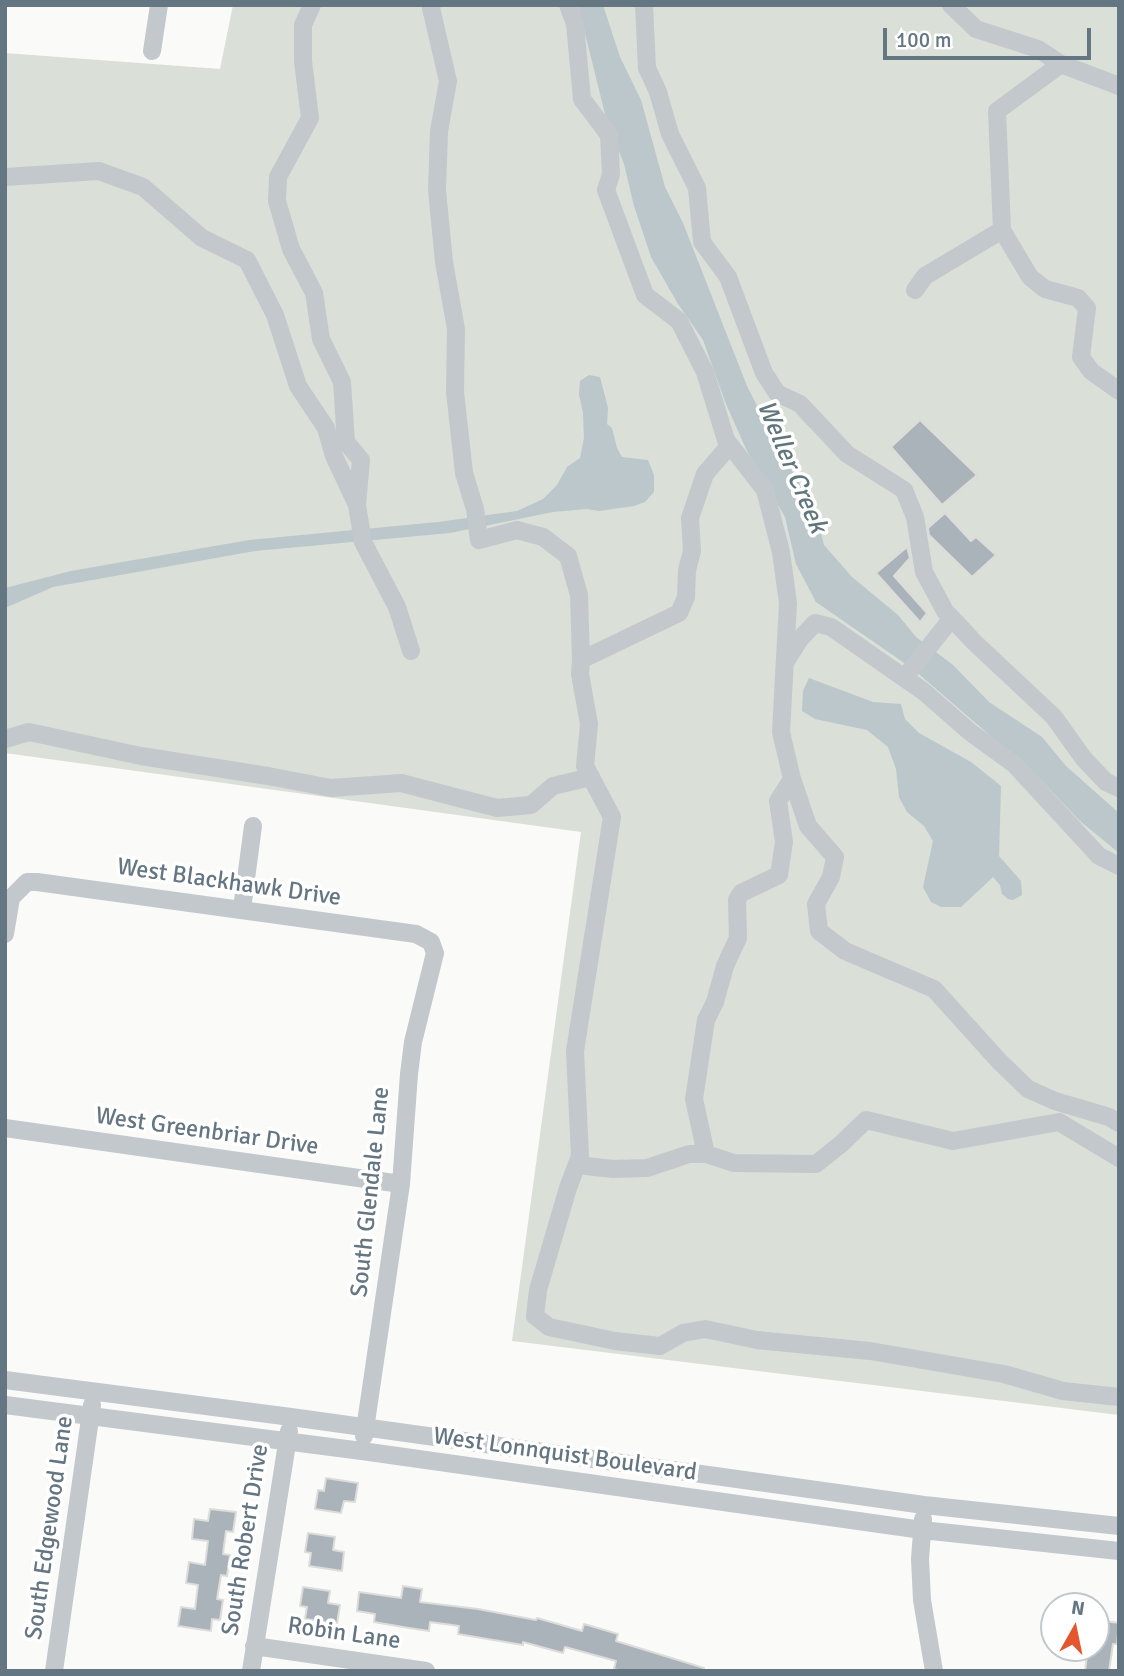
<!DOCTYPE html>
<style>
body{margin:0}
#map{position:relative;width:1124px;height:1676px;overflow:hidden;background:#fafaf8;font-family:Signika,sans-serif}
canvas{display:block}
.frame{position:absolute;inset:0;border:7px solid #657683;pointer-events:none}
.north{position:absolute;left:1040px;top:1592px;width:70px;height:70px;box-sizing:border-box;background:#fff;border:2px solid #c1c8cd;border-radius:50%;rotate:9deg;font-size:19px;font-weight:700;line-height:28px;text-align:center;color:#657683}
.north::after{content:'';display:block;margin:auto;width:24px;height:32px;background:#e4572e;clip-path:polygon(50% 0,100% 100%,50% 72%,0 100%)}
.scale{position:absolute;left:883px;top:28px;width:208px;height:32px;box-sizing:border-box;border:4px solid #657683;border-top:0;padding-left:9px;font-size:21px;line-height:24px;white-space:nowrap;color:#657683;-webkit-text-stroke:5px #fff;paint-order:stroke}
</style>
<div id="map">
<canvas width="1124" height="1676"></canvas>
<div class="frame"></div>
<div class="north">N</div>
<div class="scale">100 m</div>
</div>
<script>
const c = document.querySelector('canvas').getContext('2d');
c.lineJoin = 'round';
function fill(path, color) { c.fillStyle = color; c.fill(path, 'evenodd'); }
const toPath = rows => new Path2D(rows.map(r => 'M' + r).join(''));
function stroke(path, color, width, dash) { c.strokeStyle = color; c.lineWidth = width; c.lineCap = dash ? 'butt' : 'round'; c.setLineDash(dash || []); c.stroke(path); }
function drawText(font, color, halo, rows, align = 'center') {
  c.font = font + ' Signika,sans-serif'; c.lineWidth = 7; c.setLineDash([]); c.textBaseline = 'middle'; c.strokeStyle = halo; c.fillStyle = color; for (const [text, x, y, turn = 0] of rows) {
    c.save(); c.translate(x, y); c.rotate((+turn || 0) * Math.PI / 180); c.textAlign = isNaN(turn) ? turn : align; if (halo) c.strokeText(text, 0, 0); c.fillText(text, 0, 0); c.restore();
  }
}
const green = toPath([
 [233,5,1119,5,1119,1415,512,1341,581,832,5,753,5,53,220,69]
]);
const water = toPath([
 [578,5,603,5,620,57,641,100,665,187,683,223,747,386,778,447,815,510,824,545,852,577,898,615,916,637,953,665,989,702,1042,737,1066,766,1119,813,1119,853,1080,821,1037,776,913,669,816,602,796,564,785,517,747,451,726,404,703,340,678,304,651,257,634,206,624,164,606,118],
 [589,375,600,377,608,408,607,424,612,428,617,448,622,457,648,460,654,475,654,492,645,502,634,506,599,511,587,509,553,512,450,533,255,551,53,587,5,608,5,588,71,571,249,540,438,522,517,511,543,499,557,485,567,467,580,458,584,438,583,413,579,394,580,381],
 [809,678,873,702,901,704,905,719,919,733,971,762,1001,786,999,856,1021,881,1022,895,1013,900,1008,899,1002,894,1000,885,993,877,961,907,941,907,931,902,923,887,933,841,924,826,907,812,899,797,896,769,888,747,867,730,815,719,802,711,803,691]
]);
const building = toPath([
 [920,420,977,475,942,505,891,447,920,420],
 [945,513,971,541,976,537,996,555,972,577,929,535,928,528,945,513],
 [907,547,910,558,894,576,927,613,920,622,876,573,907,547],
 [326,1478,358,1483,355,1502,344,1501,341,1513,315,1509,318,1490,324,1491,326,1478],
 [210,1509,236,1512,233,1532,226,1531,223,1554,230,1555,227,1576,221,1575,217,1599,223,1600,220,1620,212,1619,211,1631,178,1626,181,1607,195,1609,198,1585,186,1583,189,1562,205,1565,208,1541,192,1539,194,1519,208,1521,210,1509],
 [308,1533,335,1537,333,1550,344,1552,342,1571,309,1566,311,1553,305,1552,308,1533],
 [403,1586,422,1589,420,1602,478,1609,536,1620,537,1618,582,1631,584,1624,618,1634,616,1641,704,1668,704,1671,621,1671,614,1669,616,1661,565,1647,563,1653,523,1642,523,1645,458,1634,459,1626,430,1622,429,1631,409,1628,374,1622,375,1614,357,1611,359,1592,401,1598,403,1586],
 [303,1587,330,1591,328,1603,340,1605,337,1624,305,1619,307,1607,300,1606,303,1587],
 [1096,1620,1119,1623,1117,1644,1113,1644,1109,1671,1085,1671,1088,1648,1096,1648,1096,1620]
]);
const minor = toPath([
 [312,5,303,25,303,61,310,118,278,177,277,201,291,249,314,293,321,339,342,382,346,442,361,460,357,505],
 [432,5,431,8,448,81,439,131,437,190,444,262,456,329,455,392,464,473,475,509,479,540,517,530,543,537,568,556,579,595,581,660],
 [568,5,575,24,582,99,609,135,611,174,606,190,645,295,679,321,705,372,726,440,765,490,781,552,788,603,781,732,792,779,808,826,835,857,831,877,816,904,819,931,845,951,934,989,999,1061,1028,1089,1055,1101,1109,1117,1119,1123],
 [644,5,647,68,658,92,670,134,697,188,702,242,728,277,764,373,777,393,800,404,847,454,904,490,915,517,924,572,945,611,974,642,1054,717,1084,759,1106,782,1119,788],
 [951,5,976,29,1038,49,1061,64],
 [152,51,159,5],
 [5,177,99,171,143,187,202,238,247,260,275,315,298,386,326,428,334,456,357,505,363,542,397,607,411,651],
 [1002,230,997,111,1061,64,1119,86],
 [915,290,925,276,1002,230,1030,277,1045,289,1078,298,1087,308,1081,357,1091,371,1119,391],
 [730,445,705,474,690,518,692,551,687,570,686,597,679,613,581,660,580,674,589,724,585,766,612,817,575,1051,580,1156,568,1188,538,1290,535,1316,549,1327,615,1341,660,1346,683,1333,705,1329,757,1340,870,1351,1004,1374,1063,1391,1119,1397],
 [786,661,800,639,815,623,831,627,923,691,970,732,1014,764,1099,856,1119,866],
 [904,678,952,618],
 [5,739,29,732,141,756,268,776,331,788,401,783,497,808,531,805,553,786,591,777],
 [792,779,778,801,784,842,779,875,741,893,737,900,738,938,725,966,715,1002,706,1020,694,1099,706,1154,734,1163,816,1164,841,1144,866,1120,953,1141,1059,1122,1119,1158],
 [242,909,253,826],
 [5,934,11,898,27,882,37,882,416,934,431,942,435,953,413,1042,409,1074,401,1184,364,1436],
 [5,1128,401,1184],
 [577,1165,613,1169,647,1168,689,1154,706,1154],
 [5,1380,291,1417,924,1505,1119,1526],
 [5,1405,362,1451,922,1530,1119,1551],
 [923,1519,920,1559,922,1600,934,1671],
 [254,1646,426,1671],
 [54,1671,92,1405],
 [251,1671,289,1431]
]);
const streetNames = [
 ["West Blackhawk Drive",229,883,8],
 ["West Greenbriar Drive",207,1132,8],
 ["South Glendale Lane",371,1192,-84],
 ["West Lonnquist Boulevard",565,1455,8],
 ["South Edgewood Lane",50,1528,-82],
 ["South Robert Drive",246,1540,-81],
 ["Robin Lane",344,1634,8]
];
const waterNames = [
 ["Weller Creek",791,467,67]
];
fill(green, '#dadfd7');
fill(water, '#bbc7cb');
fill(building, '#aab3b9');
stroke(building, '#dcdcda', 2);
stroke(minor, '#c3c8cc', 18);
drawText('24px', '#657683', '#fff', streetNames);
drawText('italic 26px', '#60757c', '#fff', waterNames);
</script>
